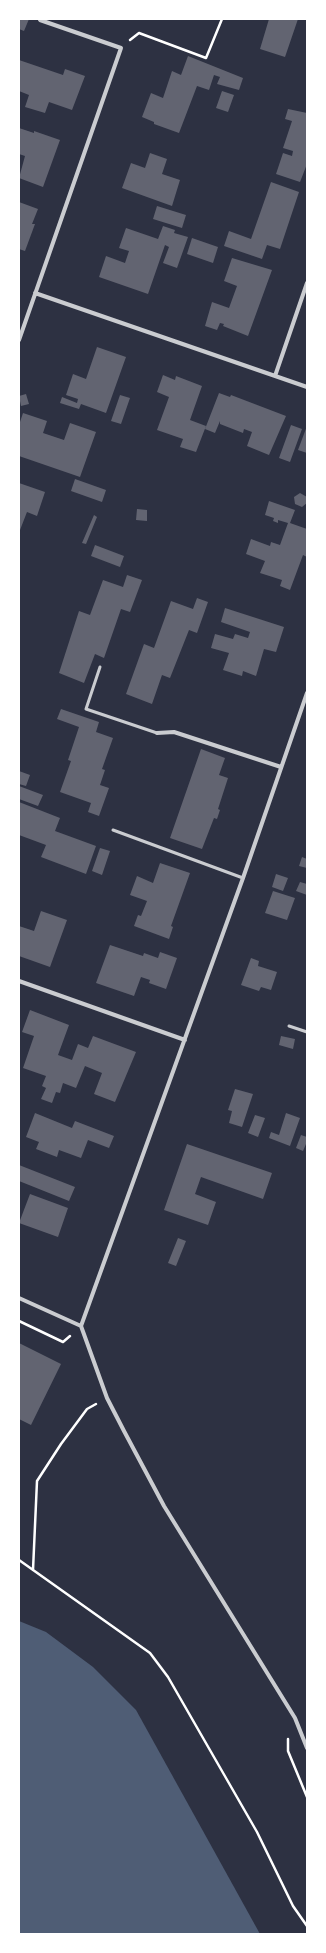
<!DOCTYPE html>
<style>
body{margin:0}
#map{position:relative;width:326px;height:1953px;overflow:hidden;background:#2d3142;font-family:"Times New Roman",serif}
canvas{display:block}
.frame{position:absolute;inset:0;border:20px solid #fff;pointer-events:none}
</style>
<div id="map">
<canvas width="326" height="1953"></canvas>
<div class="frame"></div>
</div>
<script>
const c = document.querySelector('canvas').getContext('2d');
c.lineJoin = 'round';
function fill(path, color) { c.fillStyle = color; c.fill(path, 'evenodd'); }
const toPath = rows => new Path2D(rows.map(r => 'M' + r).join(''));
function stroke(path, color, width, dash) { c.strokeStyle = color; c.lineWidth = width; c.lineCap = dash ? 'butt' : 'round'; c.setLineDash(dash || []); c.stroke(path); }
const water = toPath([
 [19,1621,46,1632,93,1667,136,1710,260,1934,19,1934]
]);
const building = toPath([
 [19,19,29,19,24,31,19,29],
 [269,19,298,19,285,57,260,49],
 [188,56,243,78,239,90,217,84,220,77,214,75,209,90,197,86,179,133,154,124,154,122,142,117,151,93,163,98,172,71,181,75],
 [19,60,63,75,65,69,85,76,72,110,49,102,45,113,25,107,29,95,19,91],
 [222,91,234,95,228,112,216,108],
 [288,109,307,113,307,164,300,182,276,174,283,153,292,156,293,151,283,148,292,121,285,119],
 [19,128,34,133,34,131,60,140,43,187,19,178,25,156,19,154],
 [150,153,167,159,162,174,180,180,172,206,122,188,131,163,145,168],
 [271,182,299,192,280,249,267,245,262,259,224,246,229,231,251,239],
 [19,202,38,209,32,224,35,224,25,251,19,249],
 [157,206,186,215,182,228,153,219],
 [163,226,175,230,174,233,188,237,177,268,163,263,169,247,165,245,148,294,99,277,106,256,125,263,129,251,119,248,126,228,158,239],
 [192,238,218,247,213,263,187,254],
 [232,258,272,270,248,336,223,326,224,324,220,323,217,330,205,326,212,302,229,308,237,286,224,281],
 [97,347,126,357,106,413,81,404,79,409,60,403,62,397,77,403,78,399,66,395,73,374,86,379],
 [163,375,175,380,176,376,202,386,190,420,206,426,196,452,180,447,183,439,157,430,169,397,157,392],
 [219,393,230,397,231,395,286,416,269,455,247,446,252,432,244,429,243,433,220,424,220,421,215,433,205,429],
 [26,394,29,404,21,406,19,396],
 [120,395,130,398,121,424,111,421],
 [23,413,47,421,43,433,64,440,70,423,96,432,80,477,19,456,19,425],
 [291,425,302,429,290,462,279,458],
 [307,426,307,453,298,450],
 [75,479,106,490,102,502,71,491],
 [19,483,45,492,37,516,27,512,20,530],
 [300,493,307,497,307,503,302,507,295,504,294,497],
 [269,501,295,510,290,523,307,529,307,557,303,555,290,590,280,586,282,580,260,573,265,561,246,554,251,539,270,546,271,542,280,545,288,523,278,520,278,523,273,521,274,518,265,515],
 [137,509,147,510,147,521,136,520],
 [94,515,97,517,86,544,82,543],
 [95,545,124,556,120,567,91,556],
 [127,575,142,580,130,612,121,609,104,658,95,654,84,683,59,673,79,611,90,615,103,580,123,587],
 [197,598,208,602,197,633,189,630,170,678,162,675,152,704,126,694,144,644,154,648,171,601,193,609],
 [225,608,284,627,276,652,264,649,256,676,243,671,242,676,223,670,229,653,211,648,215,634,233,639,235,634,248,638,250,632,221,622],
 [61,709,99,722,96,732,113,738,102,769,105,770,100,785,109,788,99,816,88,812,91,803,60,792,71,761,68,760,79,727,57,719],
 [201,749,225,758,219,775,228,778,218,809,220,810,217,819,214,818,202,849,170,838],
 [19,771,30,775,26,786,19,784],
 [19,786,43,795,38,806,19,799],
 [19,802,60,818,55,831,96,846,86,874,41,857,46,845,19,835],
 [100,848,110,851,102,875,92,871],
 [302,857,307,859,307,868,299,866],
 [160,863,190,873,171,926,173,927,169,939,134,926,138,915,141,916,147,901,130,895,137,876,153,883],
 [276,874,288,878,283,891,272,887],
 [300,882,307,884,307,895,296,891],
 [273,891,295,898,287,920,265,913],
 [41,911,67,920,50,967,19,956,19,926,34,931],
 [110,945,143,956,144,953,158,958,160,952,177,958,166,989,149,983,150,980,141,977,134,996,96,983],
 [251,958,259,961,258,966,277,972,271,990,261,987,259,991,241,985],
 [30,1010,69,1025,58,1055,72,1060,78,1044,88,1048,93,1036,136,1052,115,1102,94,1094,102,1073,85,1066,76,1088,63,1083,60,1093,56,1092,52,1103,41,1099,46,1088,42,1086,46,1076,23,1068,34,1036,22,1032],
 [281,1036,295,1039,293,1049,279,1045],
 [235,1089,253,1094,242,1127,229,1123,232,1111,228,1110],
 [35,1113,72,1128,75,1121,114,1136,109,1148,88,1140,81,1158,59,1150,57,1157,36,1149,39,1142,26,1137],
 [286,1113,300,1118,290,1146,269,1138,271,1132,279,1135],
 [255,1115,265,1118,258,1137,248,1133],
 [301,1135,307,1137,307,1144,306,1144,303,1151,296,1148],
 [187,1144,272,1173,263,1199,201,1177,195,1194,216,1202,208,1225,164,1210],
 [19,1165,75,1187,69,1201,19,1181],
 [30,1194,68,1208,58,1237,19,1223],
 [178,1238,186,1241,176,1266,168,1263],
 [19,1343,61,1364,31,1425,19,1419]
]);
const path = toPath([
 [130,40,139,33,206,58,222,19],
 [19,1321,63,1342,70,1336],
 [19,1560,150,1653,168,1677,257,1832,293,1906,307,1926],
 [33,1570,37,1481,61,1444,87,1409,96,1404],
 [288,1739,288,1751,307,1797]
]);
const service = toPath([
 [100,667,86,709,157,733],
 [113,830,243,878],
 [289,1026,307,1032]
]);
const minor = toPath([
 [35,293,307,387],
 [19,340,121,48,40,20],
 [275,376,307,283],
 [307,693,243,878,81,1326,107,1398,124,1431,164,1506,295,1718,307,1748],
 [157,733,174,732,281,767],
 [19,981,185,1040],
 [19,1298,81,1326]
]);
fill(water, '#4f5d75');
fill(building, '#626471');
stroke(path, '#fff', 2.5);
stroke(service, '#caccd0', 3);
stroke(minor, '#caccd0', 4);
</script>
